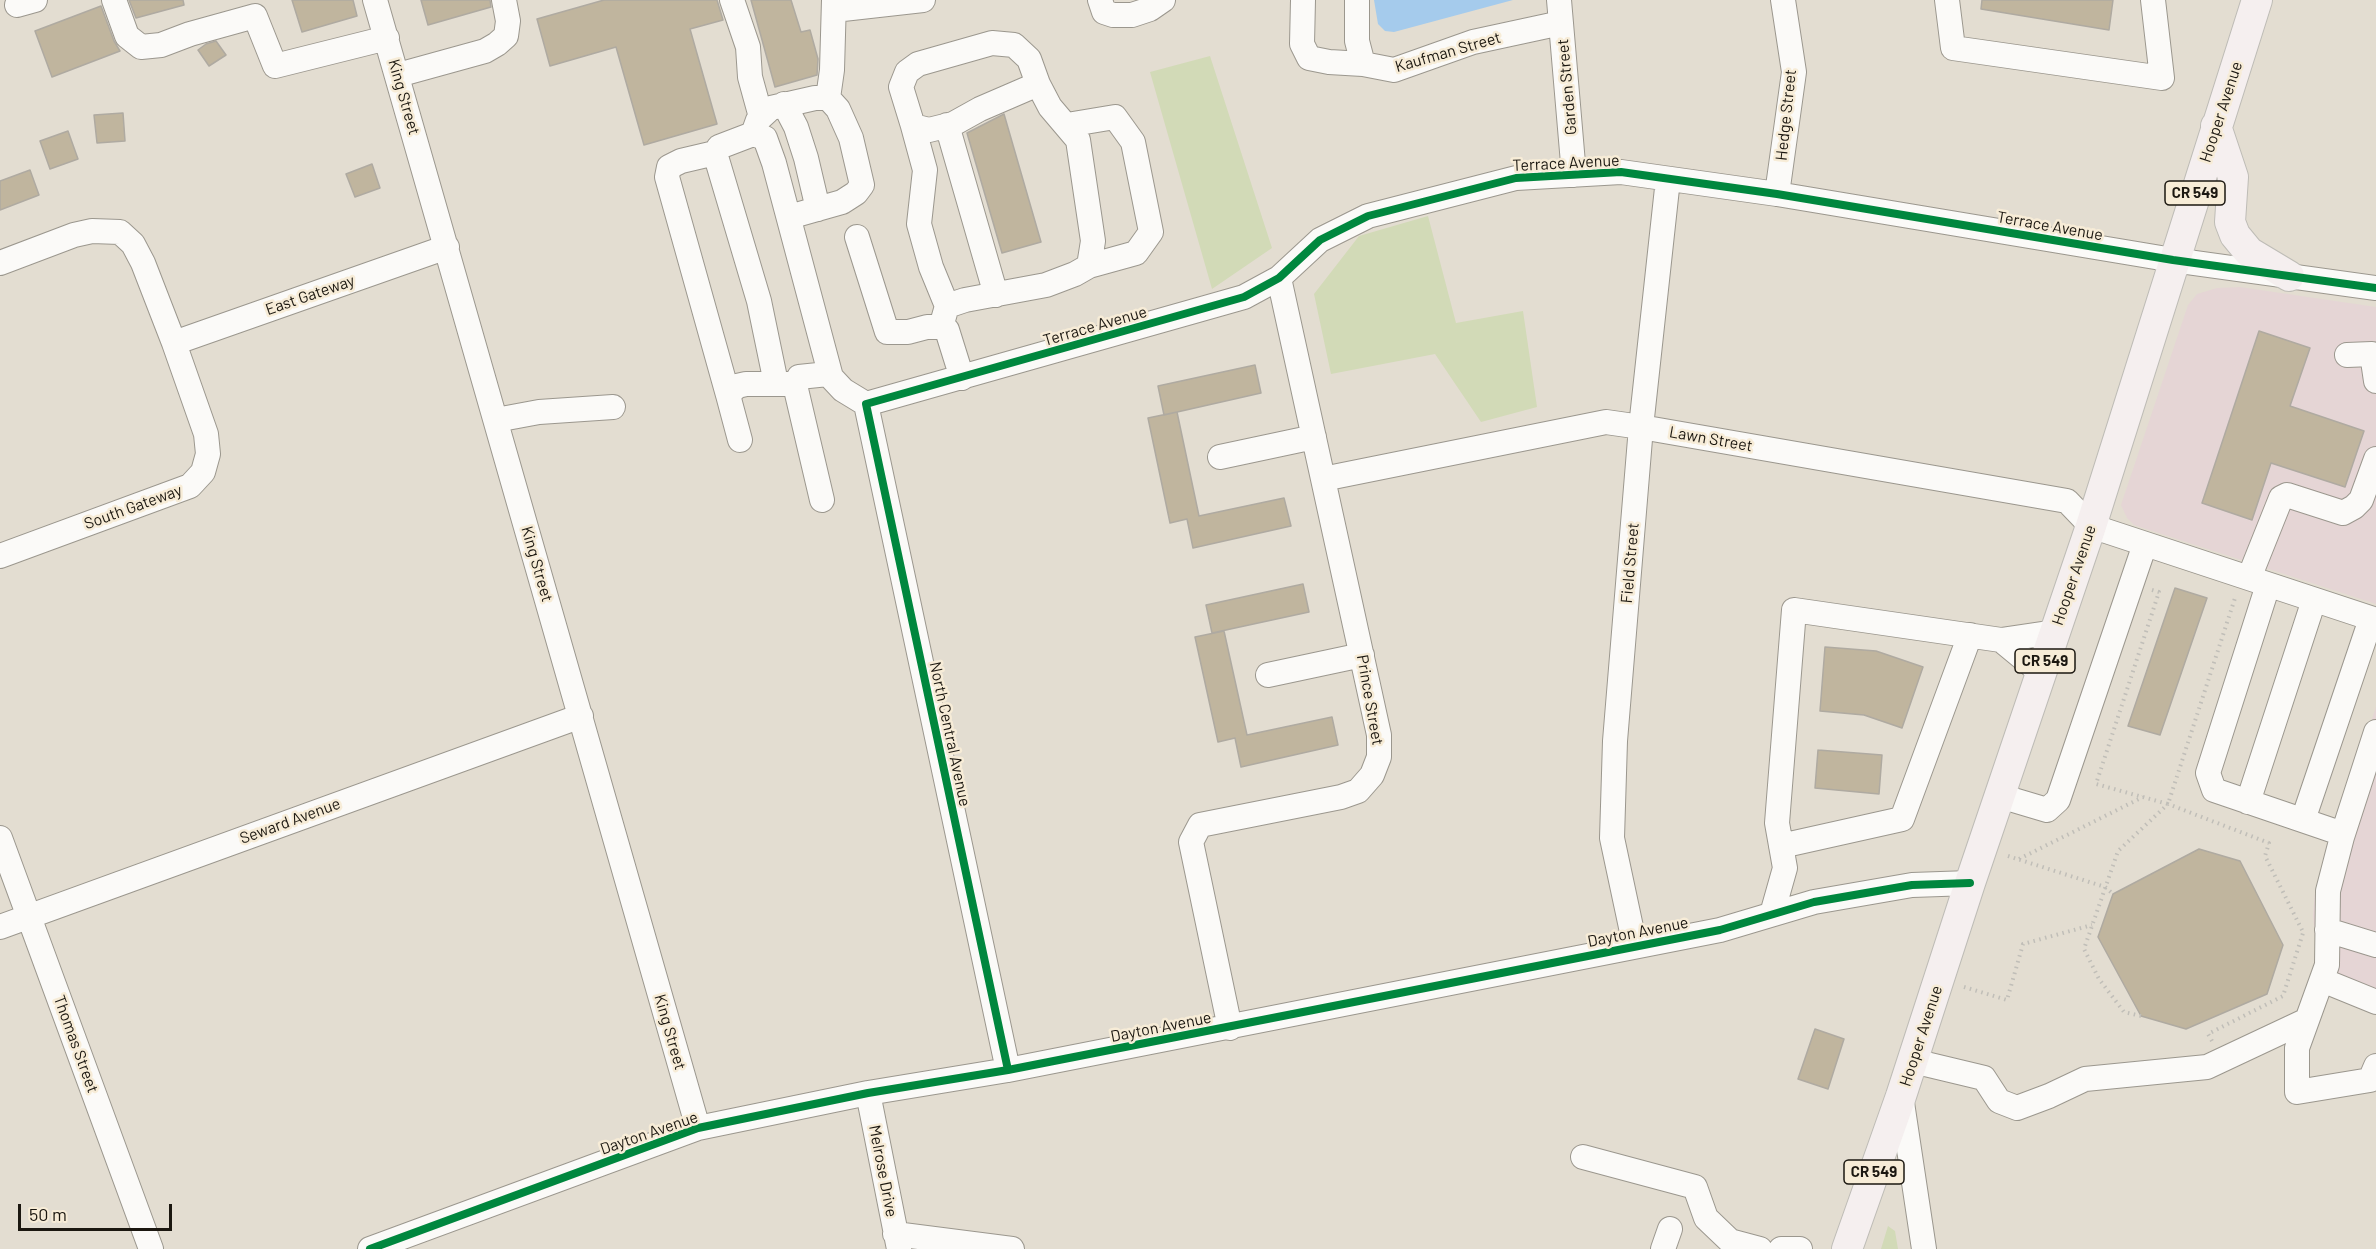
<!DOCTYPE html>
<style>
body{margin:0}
#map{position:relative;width:2376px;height:1249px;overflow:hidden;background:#e3ddd1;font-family:Barlow,sans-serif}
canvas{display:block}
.scale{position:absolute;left:18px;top:1204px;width:154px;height:27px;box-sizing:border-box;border:3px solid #1b1710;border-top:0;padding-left:8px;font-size:18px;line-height:21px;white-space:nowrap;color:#1b1710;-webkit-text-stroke:4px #f7ecd7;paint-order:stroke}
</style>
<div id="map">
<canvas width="2376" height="1249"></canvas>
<div class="scale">50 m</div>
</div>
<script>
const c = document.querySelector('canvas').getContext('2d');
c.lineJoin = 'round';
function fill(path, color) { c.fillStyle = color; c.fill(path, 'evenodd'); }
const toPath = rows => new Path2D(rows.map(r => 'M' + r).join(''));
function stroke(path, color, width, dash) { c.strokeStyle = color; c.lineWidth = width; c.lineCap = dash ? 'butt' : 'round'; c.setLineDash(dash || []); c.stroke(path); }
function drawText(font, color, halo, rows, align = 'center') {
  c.font = font + ' Barlow,sans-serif'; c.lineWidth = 5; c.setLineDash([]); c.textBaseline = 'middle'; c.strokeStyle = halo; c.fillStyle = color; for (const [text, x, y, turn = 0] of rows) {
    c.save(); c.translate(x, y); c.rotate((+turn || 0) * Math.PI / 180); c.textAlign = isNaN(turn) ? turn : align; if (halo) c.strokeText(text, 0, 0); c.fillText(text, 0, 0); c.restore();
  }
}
const education = toPath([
 [2240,287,2376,307,2376,604,2134,525,2127,518,2121,505,2188,305,2197,294,2217,288],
 [2376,707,2376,1012,2330,997,2317,958,2313,915,2315,892,2321,871]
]);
const green = toPath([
 [1210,56,1272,248,1212,289,1150,72],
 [1428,216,1456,323,1523,311,1537,407,1481,422,1435,354,1331,374,1314,294,1359,236],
 [1888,1226,1895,1231,1898,1249,1881,1249]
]);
const water = toPath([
 [1374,0,1513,0,1394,32,1385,31,1378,24]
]);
const building = toPath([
 [129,0,183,0,184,5,136,18,129,0],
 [292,0,353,0,357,16,302,32,292,0],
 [421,0,490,0,491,7,428,25,421,0],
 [604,0,717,0,723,20,690,29,717,124,644,145,616,47,550,66,537,19,604,0],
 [751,0,791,0,801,32,810,30,818,59,817,75,775,87,751,0],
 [1982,0,2113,0,2109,30,1981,9,1982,0],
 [101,6,114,41,120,51,52,77,35,31,101,6],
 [216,41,226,55,209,66,198,50,206,44,216,41],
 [123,113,125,141,97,143,94,115,123,113],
 [1004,114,1041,242,1002,253,967,133,1004,114],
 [68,131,78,159,50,169,40,141,68,131],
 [372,164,380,188,355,197,346,174,372,164],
 [30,170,39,195,0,210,0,181,30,170],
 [2259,331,2310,348,2290,406,2364,431,2345,487,2271,463,2252,520,2202,503,2259,331],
 [1255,365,1261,393,1164,415,1158,386,1255,365],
 [1177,412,1199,516,1284,498,1291,526,1193,548,1187,519,1170,523,1148,418,1177,412],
 [1303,584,1309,612,1212,633,1206,605,1303,584],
 [2175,588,2207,598,2160,735,2128,726,2175,588],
 [1224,631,1247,735,1332,717,1338,745,1241,767,1235,738,1218,742,1195,637,1224,631],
 [1825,647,1876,651,1923,667,1902,728,1864,715,1820,711,1825,647],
 [1818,750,1882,755,1879,794,1815,788,1818,750],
 [2199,849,2240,861,2283,945,2267,994,2186,1029,2141,1016,2098,937,2113,894,2199,849],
 [1815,1029,1844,1039,1828,1089,1798,1079,1815,1029]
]);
const path = toPath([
 [2152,590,2159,592,2096,784,2168,804,2236,595],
 [2008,856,2105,887,2113,894],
 [2019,859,2143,797],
 [1964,987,2007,1000,2023,944,2092,925],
 [2141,1016,2124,1012,2099,979,2084,949,2118,851,2168,804,2269,843,2265,856,2304,934],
 [2212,1041,2208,1034,2283,996,2303,933]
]);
const minor = toPath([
 [114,0,127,36,141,47,161,45,190,34,255,16,275,66,387,38],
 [375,0,698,1128],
 [732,0,748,47,750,77,761,117],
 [1100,0,1104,12,1113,15,1132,15,1150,9,1163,0],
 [1303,0,1302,44,1309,58,1329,62,1363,64],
 [1357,0,1357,41,1363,64,1394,70,1473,42,1561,23],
 [1559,0,1574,175],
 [1947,0,1953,48,2162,78,2153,0],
 [17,5,35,0],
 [834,10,923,0],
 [398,75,485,51,497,44,506,36,508,21,504,0],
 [828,98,832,70,834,0],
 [784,104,796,127,806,158,818,209],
 [947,125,996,295],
 [1067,125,1115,117,1133,142,1151,232,1136,253,1089,266],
 [913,126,925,170,919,224,931,267,947,306],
 [753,134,758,120,771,108,815,98,828,98,838,109,851,138,862,185,856,193,842,202,789,217],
 [715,153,681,161,669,167,667,177,728,395],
 [1777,194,1794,72,1783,0],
 [857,237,887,332,908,332,927,327,941,327,947,330,962,378],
 [0,263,74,235,92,231,120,232,133,244,143,263,174,343,206,434,208,454,203,472,190,486,0,556],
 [941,327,947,306,965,300,1046,285,1075,274,1089,266,1093,241,1078,140,1050,107,1038,84,1029,59,1014,45,992,43,918,64,907,72,901,87,913,126,929,130,953,124,980,109,1038,84],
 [174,343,447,247],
 [2347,355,2372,354,2376,381],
 [776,383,759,301,715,153,719,147,753,134,765,138,774,163,831,377],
 [866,404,1244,297,1279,278,1320,240,1368,216,1516,178,1621,172,1777,194,2173,260,2376,288],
 [866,404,1008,1070],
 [496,420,539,412,613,407],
 [740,440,728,395,737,386,746,384,790,384],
 [1220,457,1314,437],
 [1323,479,1606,422,1641,427,2067,501,2091,526,2376,620],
 [822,500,795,385,799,377,828,374,843,390,866,404],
 [2249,578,2281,498,2287,495,2343,513,2354,507,2361,500,2376,459],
 [2268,585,2208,773,2214,790,2343,834],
 [2041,673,2001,640,2055,632],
 [1268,675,1362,655],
 [2376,732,2342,837,2328,891,2327,965,2297,1048,2297,1092,2370,1080,2376,1066],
 [2000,796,2047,810,2058,800,2145,544],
 [2248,802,2314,600],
 [2303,820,2371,619],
 [0,838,151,1249],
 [1781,846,1902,819,1970,635],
 [1772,914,1785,868,1777,823,1794,610,2001,640],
 [0,927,581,716],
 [2327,930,2376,945],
 [1635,946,1612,838,1615,741,1641,427,1668,179],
 [2322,980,2376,1002],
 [1230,1028,1191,842,1200,825,1341,797,1358,791,1372,775,1379,757,1379,735,1279,278],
 [1913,1061,1984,1078,1999,1101,2017,1108,2049,1096,2085,1079,2207,1067,2307,1020],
 [868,1093,899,1249],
 [1901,1096,1924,1249],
 [1583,1157,1695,1187,1706,1218,1730,1241,1760,1249],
 [895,1234,1012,1249],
 [370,1249,698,1128,868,1093,1008,1070,1720,930,1814,902,1912,885,1970,883],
 [1663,1249,1670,1229],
 [1781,1249,1800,1249]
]);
const major = toPath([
 [2216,126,2233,177,2230,222,2235,235,2249,252,2289,276],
 [1847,1249,1901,1096,1970,883,2091,526,2257,0]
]);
const cycleway = toPath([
 [1008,1070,866,404,1244,297,1279,278,1320,240,1368,216,1516,178,1621,172,1777,194,2173,260,2376,288],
 [370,1249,698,1128,868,1093,1008,1070,1720,930,1814,902,1912,885,1970,883]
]);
const shields = [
 [2195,193,60],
 [2045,661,60],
 [1874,1172,60]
];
const shieldNames = [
 ["CR 549",2195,193],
 ["CR 549",2045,661],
 ["CR 549",1874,1172]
];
const streetNames = [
 ["Kaufman Street",1448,52,-16],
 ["Garden Street",1567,87,-95],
 ["King Street",404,97,74],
 ["Hooper Avenue",2221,112,-72],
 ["Hedge Street",1786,115,-84],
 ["Terrace Avenue",1566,163,-3],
 ["Terrace Avenue",2050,226,10],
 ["East Gateway",310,295,-19],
 ["Terrace Avenue",1095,326,-16],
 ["Lawn Street",1711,439,10],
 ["South Gateway",133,507,-20],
 ["Field Street",1630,563,-85],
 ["King Street",537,564,74],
 ["Hooper Avenue",2074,575,-71],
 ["Prince Street",1370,700,80],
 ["North Central Avenue",950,734,78],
 ["Seward Avenue",290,821,-20],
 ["Dayton Avenue",1638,932,-11],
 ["Dayton Avenue",1161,1027,-11],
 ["King Street",670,1032,74],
 ["Hooper Avenue",1921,1036,-72],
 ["Thomas Street",76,1044,70],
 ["Dayton Avenue",649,1133,-19],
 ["Melrose Drive",883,1171,79]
];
fill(education, '#e5d5d5');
fill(green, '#d2dab7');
fill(water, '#a5cbec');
fill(building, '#c0b59e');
stroke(building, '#afaaa1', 1.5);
stroke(minor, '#9b978e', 26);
stroke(major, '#bebcb6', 32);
stroke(path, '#c0beb8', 4, [1.5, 4.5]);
stroke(minor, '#fbfaf8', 24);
stroke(major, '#f5efef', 30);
stroke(cycleway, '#00873e', 8);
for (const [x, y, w] of shields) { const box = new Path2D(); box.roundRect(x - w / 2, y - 12, w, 24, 4.5); c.fillStyle = '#f7ecd7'; c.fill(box); stroke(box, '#1b1710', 1.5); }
drawText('bold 15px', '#1b1710', null, shieldNames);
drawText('16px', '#1b1710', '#f7ecd7', streetNames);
</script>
